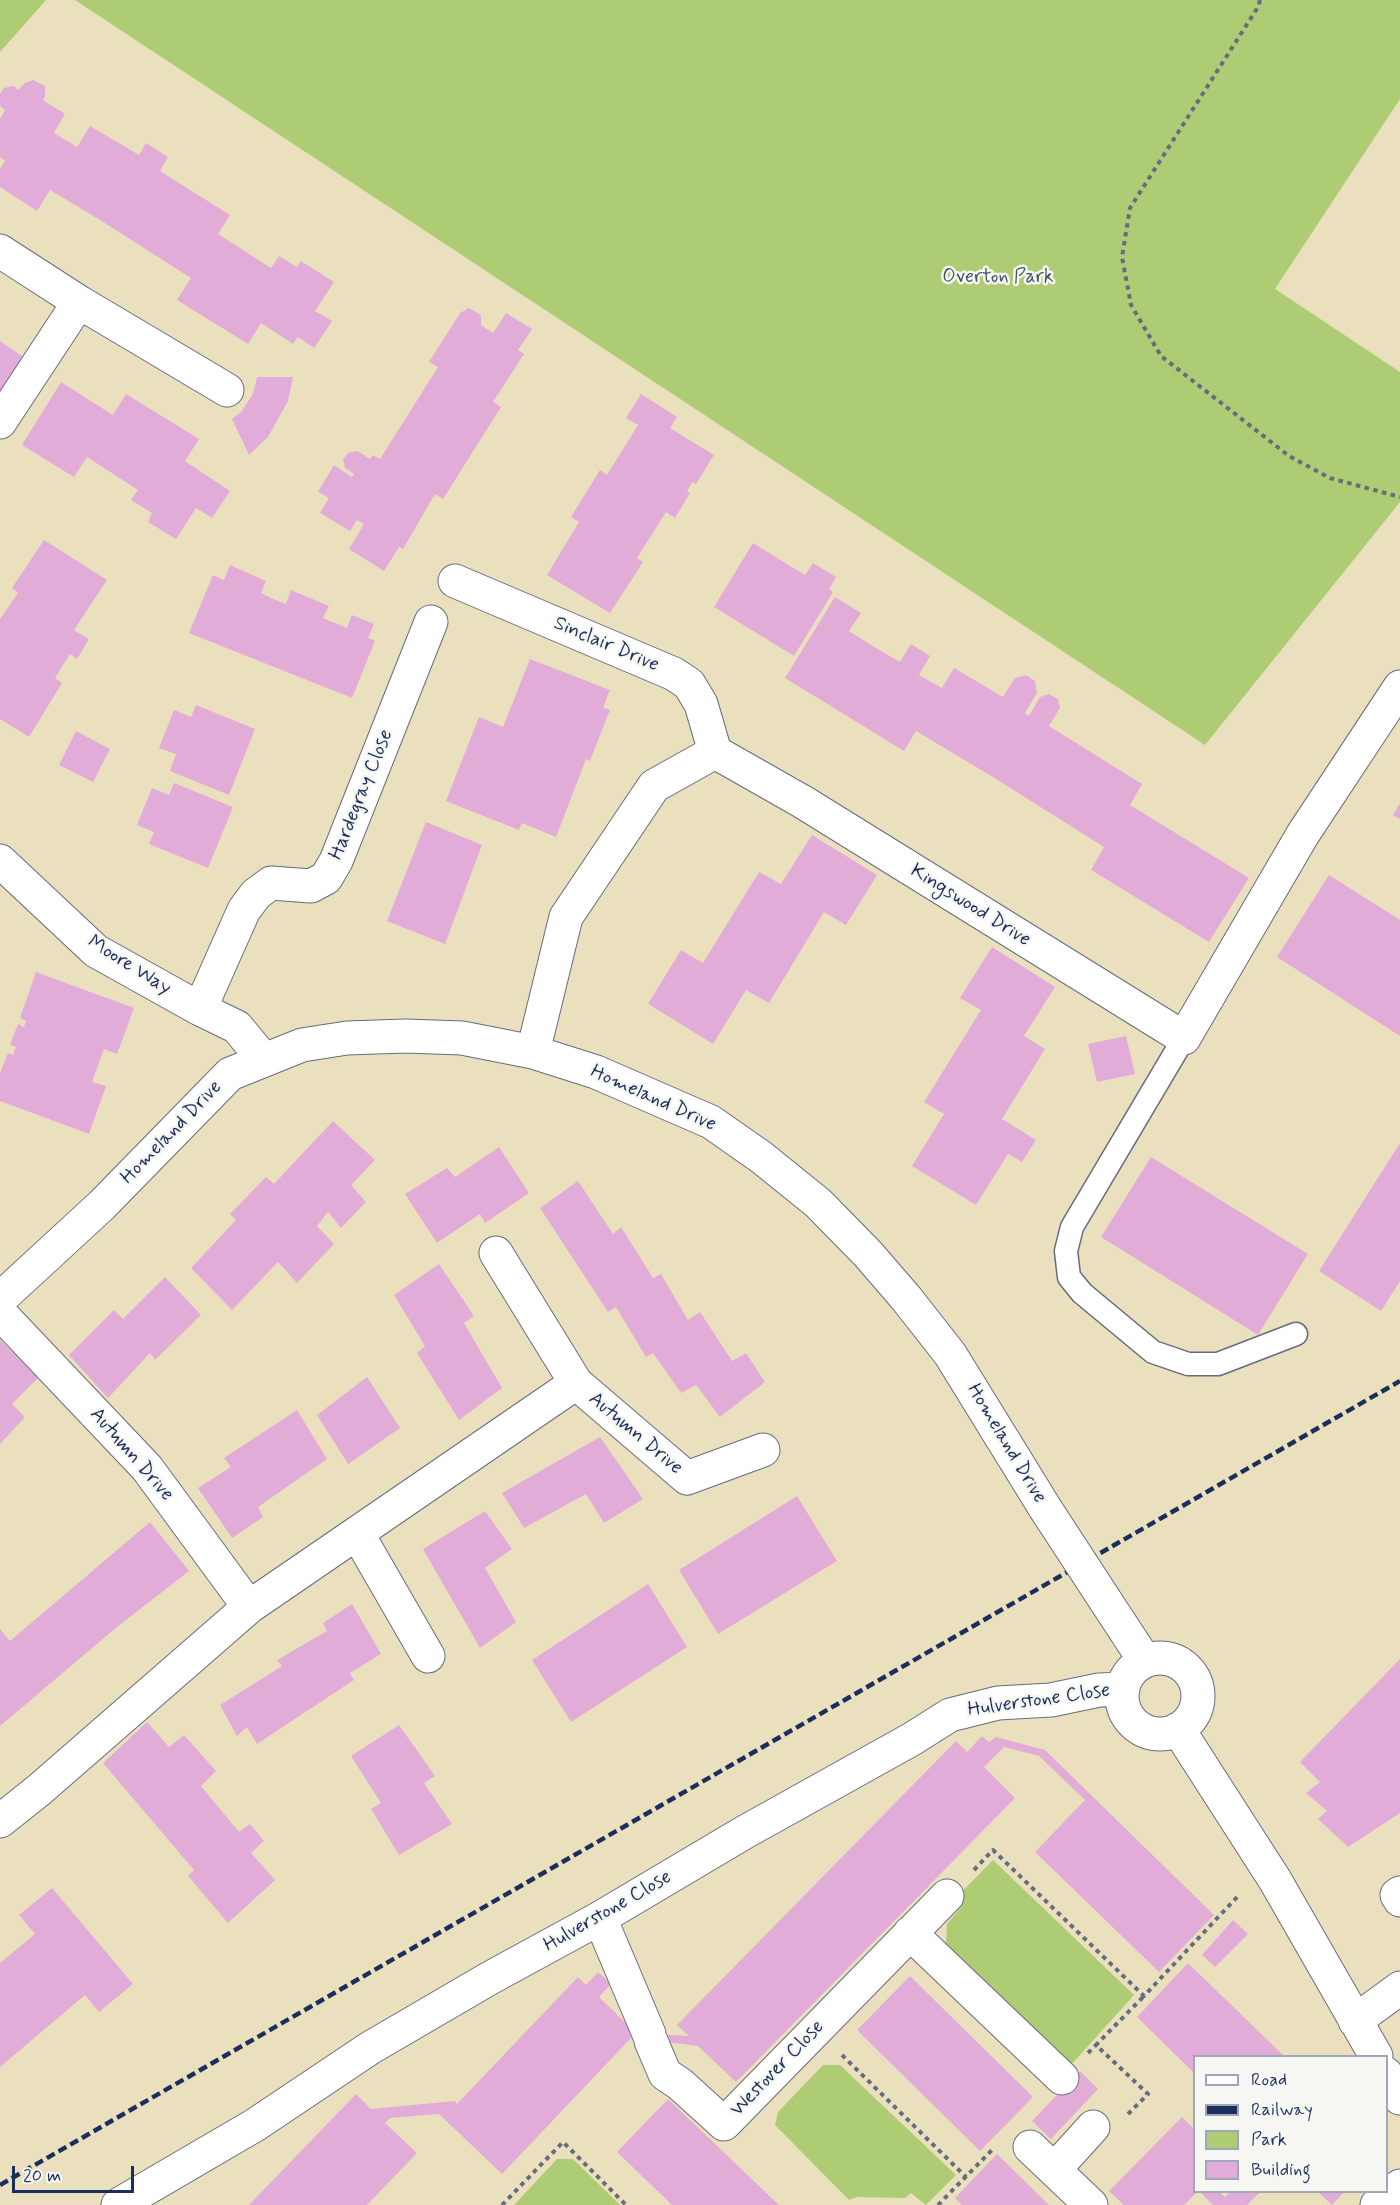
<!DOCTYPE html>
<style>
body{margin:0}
#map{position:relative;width:1400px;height:2205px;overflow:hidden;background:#ebe0bd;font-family:Mynerve,sans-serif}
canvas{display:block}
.legend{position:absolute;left:1193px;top:2055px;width:195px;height:138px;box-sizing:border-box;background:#f6f6f2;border:2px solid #9ea6b7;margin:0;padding:8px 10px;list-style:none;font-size:18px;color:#1b2f5e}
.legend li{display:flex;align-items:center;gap:12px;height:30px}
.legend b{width:30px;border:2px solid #9ea6b7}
.scale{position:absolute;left:12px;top:2166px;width:122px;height:27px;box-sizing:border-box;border:3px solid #1b2f5e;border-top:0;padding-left:8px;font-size:18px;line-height:21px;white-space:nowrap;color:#1b2f5e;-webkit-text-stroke:4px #f6f6f2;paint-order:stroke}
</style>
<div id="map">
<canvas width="1400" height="2205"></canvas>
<ul class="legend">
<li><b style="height:8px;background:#fff"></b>Road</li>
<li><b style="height:8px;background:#1b2f5e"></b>Railway</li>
<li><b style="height:16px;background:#adcc74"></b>Park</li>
<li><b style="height:16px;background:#e2acd8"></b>Building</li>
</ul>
<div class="scale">20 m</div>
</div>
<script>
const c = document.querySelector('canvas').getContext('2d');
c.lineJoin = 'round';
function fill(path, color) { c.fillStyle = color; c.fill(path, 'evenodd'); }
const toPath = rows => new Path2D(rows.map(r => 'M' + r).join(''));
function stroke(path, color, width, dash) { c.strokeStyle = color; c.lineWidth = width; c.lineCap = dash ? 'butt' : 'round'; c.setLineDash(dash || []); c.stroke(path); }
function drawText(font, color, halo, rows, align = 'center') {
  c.font = font + ' Mynerve,sans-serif'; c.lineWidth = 5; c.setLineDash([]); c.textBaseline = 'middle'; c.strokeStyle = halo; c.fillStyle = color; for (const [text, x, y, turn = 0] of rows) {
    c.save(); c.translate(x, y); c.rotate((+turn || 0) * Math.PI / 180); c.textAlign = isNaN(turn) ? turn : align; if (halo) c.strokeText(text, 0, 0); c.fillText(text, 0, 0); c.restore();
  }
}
const green = toPath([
 [0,0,46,0,0,52],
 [75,0,1400,0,1400,99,1275,289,1400,372,1400,502,1205,745],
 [993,1860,1134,1995,1071,2065,946,1944,947,1924,962,1906,956,1898],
 [823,2065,840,2065,956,2175,926,2205,911,2193,905,2198,857,2197,849,2200,775,2125,778,2112],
 [557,2159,573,2159,620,2205,514,2205]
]);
const building = toPath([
 [33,80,45,86,45,97,43,100,65,114,54,133,77,147,90,126,139,155,146,143,168,157,160,171,230,215,218,234,271,268,279,256,297,267,301,261,334,282,315,311,332,321,314,348,298,337,293,344,261,323,248,344,177,300,191,278,100,220,50,190,37,211,0,187,0,169,5,161,0,157,0,119,5,110,0,106,0,94,4,88,14,86,18,90,25,83],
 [469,308,481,315,481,325,493,333,506,313,532,329,518,350,524,354,493,402,501,407,443,499,435,494,403,549,399,547,384,571,349,549,364,524,357,520,350,531,320,513,329,498,318,492,334,465,352,477,354,474,345,468,343,460,348,453,358,451,370,459,373,455,380,459,438,367,429,362,460,313],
 [0,341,29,361,0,406],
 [257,377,293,377,288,401,268,437,249,455,232,419,241,412,253,394],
 [61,382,113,415,126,394,199,439,185,461,230,491,212,518,196,508,176,539,148,522,152,513,131,500,138,490,87,457,74,477,22,445],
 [641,394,677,417,670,428,714,455,696,484,692,482,687,491,690,493,675,518,666,512,637,558,643,562,610,613,547,575,579,522,571,517,600,470,607,475,638,425,626,418],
 [44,540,107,580,74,630,89,639,77,659,70,654,55,678,62,683,29,737,0,719,0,619,18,593,12,588],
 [753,543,805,575,813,563,836,577,829,589,833,592,794,656,714,607],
 [230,565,266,581,261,593,273,599,286,604,291,590,329,606,323,618,347,628,352,615,374,624,368,638,375,641,352,698,189,633,213,575,224,580],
 [835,597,861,613,849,631,871,645,900,662,911,644,930,656,919,675,942,688,954,668,1003,697,1015,678,1026,675,1035,681,1037,693,1025,713,1029,716,1040,697,1049,694,1058,699,1060,708,1049,726,1142,784,1130,805,1249,878,1209,942,1091,870,1104,847,988,774,916,731,904,751,785,678],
 [530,659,610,690,603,707,610,710,590,761,586,759,556,837,522,823,519,830,446,801,479,717,503,727],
 [196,705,255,729,229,795,170,771,176,754,159,748,174,710,191,717],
 [76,731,110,749,93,782,59,765],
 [174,783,233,807,208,868,149,844,154,832,137,825,152,788,169,795],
 [1400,803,1400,819,1393,815],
 [426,822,482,845,445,944,387,921],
 [812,835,877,875,846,925,824,912,769,1003,746,990,713,1044,648,1004,681,950,703,963,759,872,781,884],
 [1329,875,1400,920,1400,1036,1277,957],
 [992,947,1055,987,1024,1036,1045,1049,1002,1119,1036,1140,1022,1162,1008,1154,976,1205,912,1166,944,1114,924,1102,981,1010,960,998],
 [36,972,134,1008,117,1054,104,1049,92,1082,106,1086,89,1134,0,1101,0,1073,8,1053,13,1055,16,1047,10,1045,18,1024,24,1027,26,1021,20,1018],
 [1126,1036,1135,1074,1097,1082,1088,1044],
 [333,1121,375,1160,351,1185,366,1202,341,1228,328,1212,317,1226,334,1244,297,1283,278,1262,232,1310,191,1268,236,1220,230,1214,266,1177,274,1184],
 [1400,1143,1400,1281,1381,1311,1319,1271],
 [499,1147,529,1193,485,1223,480,1214,437,1243,405,1194,447,1168,455,1177],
 [1151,1157,1308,1254,1258,1335,1101,1237],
 [578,1181,613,1234,621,1227,653,1278,661,1274,688,1320,700,1312,732,1361,746,1353,765,1382,720,1417,696,1385,681,1393,653,1353,646,1357,616,1307,608,1312,540,1208],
 [439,1264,474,1316,464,1323,502,1388,459,1420,417,1353,425,1346,394,1295],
 [165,1277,201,1315,155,1360,150,1353,108,1398,69,1355,114,1310,123,1319],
 [0,1340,38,1378,12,1404,25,1417,0,1444],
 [367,1377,400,1428,348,1464,317,1415],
 [297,1410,327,1459,258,1507,263,1517,232,1538,198,1488,231,1467,224,1458],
 [600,1437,643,1499,604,1523,586,1494,524,1528,502,1493],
 [797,1496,837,1561,718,1634,679,1570],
 [485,1511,512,1549,485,1568,516,1622,480,1648,423,1549],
 [150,1522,189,1571,117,1627,0,1726,0,1629,10,1641],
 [648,1584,687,1647,571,1722,532,1660],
 [352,1604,381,1654,350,1673,354,1680,257,1744,247,1727,237,1736,220,1705,282,1666,277,1660,327,1631,323,1623],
 [1400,1659,1400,1813,1348,1847,1318,1819,1327,1811,1306,1793,1320,1782,1300,1762],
 [147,1722,169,1747,184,1735,216,1771,201,1786,239,1832,250,1824,264,1841,251,1853,275,1880,228,1923,188,1876,194,1870,103,1763],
 [399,1725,435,1776,424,1783,452,1824,399,1855,371,1809,381,1803,351,1756],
 [982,1736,989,1742,996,1737,1045,1750,1214,1915,1159,1972,1035,1852,1085,1800,1039,1756,1004,1747,984,1767,1015,1798,736,2082,698,2046,632,2037,502,2174,439,2114,390,2118,385,2123,417,2153,367,2205,249,2205,356,2094,371,2109,455,2101,457,2104,578,1977,586,1985,598,1972,611,1984,599,1997,636,2033,689,2036,677,2025,956,1741,967,1752],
 [52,1888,133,1984,99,2012,85,1995,0,2067,0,1963,35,1934,19,1915],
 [1233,1920,1248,1934,1215,1967,1202,1955],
 [1188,1963,1284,2056,1194,2056,1194,2073,1137,2017],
 [910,1976,1033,2097,980,2151,857,2030],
 [1080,2071,1098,2089,1051,2139,1032,2121],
 [668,2099,779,2205,672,2205,617,2152],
 [1182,2117,1194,2129,1194,2192,1197,2192,1184,2205,1124,2205,1109,2191],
 [997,2154,1049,2205,962,2205,955,2198],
 [1200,2192,1219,2192,1225,2197,1230,2192,1260,2192,1247,2205,1213,2205],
 [1318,2192,1344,2192,1332,2205]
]);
const path = toPath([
 [1260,0,1258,7,1130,208,1122,257,1131,305,1161,356,1289,456,1330,478,1400,497],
 [974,1870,993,1850,1144,1996,1239,1895],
 [1088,2053,1096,2045],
 [842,2055,966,2177],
 [1128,2114,1148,2094,1096,2045,1144,1996],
 [502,2205,563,2142,626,2205],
 [938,2205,992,2150]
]);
const lane = toPath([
 [1184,1038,1072,1227,1066,1251,1069,1277,1082,1293,1153,1352,1188,1364,1218,1364,1296,1334]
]);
const street = toPath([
 [0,251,79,302],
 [0,422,79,302,227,390],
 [455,581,674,674,689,684,701,704,715,752],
 [0,861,96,951,200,1009,237,1027,264,1060],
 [200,1009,244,910,256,894,271,883,311,886,326,878,336,861,431,622],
 [533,1052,566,917,654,786,715,752,803,802,1184,1038,1303,834,1400,687],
 [496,1253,576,1383],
 [0,1299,102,1205,230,1074,302,1045,347,1038,406,1036,462,1038,533,1052,596,1072,711,1122,761,1157,818,1203,868,1254,906,1298,950,1354,1045,1508],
 [0,1313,147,1468,249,1607],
 [357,1533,428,1656],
 [1105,1600,1145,1661],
 '1122 1696a38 38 0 1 1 76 0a38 38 0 1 1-76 0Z',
 [1178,1729,1275,1880,1376,2056],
 [0,1821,39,1790,249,1607,576,1383,687,1478,763,1450],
 [1400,1893,1397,1895,1400,1900],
 [600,1918,649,2034],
 [910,1933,1062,2078],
 [1355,2021,1400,1988],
 [651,2041,665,2074,680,2084,724,2124,947,1896],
 [1386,2074,1400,2098],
 [1030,2147,1091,2205],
 [1054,2170,1093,2127],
 [118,2205,255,2125,370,2048,490,1978,600,1918,745,1832,912,1739,950,1715,998,1703,1051,1700,1099,1690,1123,1689],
 [1377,2205,1400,2186]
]);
const rail = toPath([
 [0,2185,1400,1381]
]);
const streetBridge = toPath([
 [1045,1508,1105,1600]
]);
const parkNames = [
 ["Overton Park",998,278]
];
const streetNames = [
 ["Sinclair Drive",606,645,23],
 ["Hardegray Close",362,795,-68],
 ["Kingswood Drive",970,906,32],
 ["Moore Way",129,966,32],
 ["Homeland Drive",653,1099,24],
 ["Homeland Drive",172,1133,-46],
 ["Autumn Drive",635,1434,40],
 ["Homeland Drive",1006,1444,59],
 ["Autumn Drive",131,1455,49],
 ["Hulverstone Close",1039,1701,-8],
 ["Hulverstone Close",608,1912,-30],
 ["Westover Close",778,2069,-46]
];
fill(green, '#adcc74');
fill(building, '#e2acd8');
stroke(lane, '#646d7f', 25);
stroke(street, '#646d7f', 35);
stroke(path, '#646d7f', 4, [4.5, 4.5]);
stroke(lane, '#fff', 22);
stroke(street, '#fff', 33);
stroke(rail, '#1b2f5e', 4.5, [9, 4.5]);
stroke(streetBridge, '#646d7f', 35, []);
stroke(streetBridge, '#fff', 33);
drawText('20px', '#405664', '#f6f6f2', parkNames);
drawText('20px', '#1b2f5e', '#f6f6f2', streetNames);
</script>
